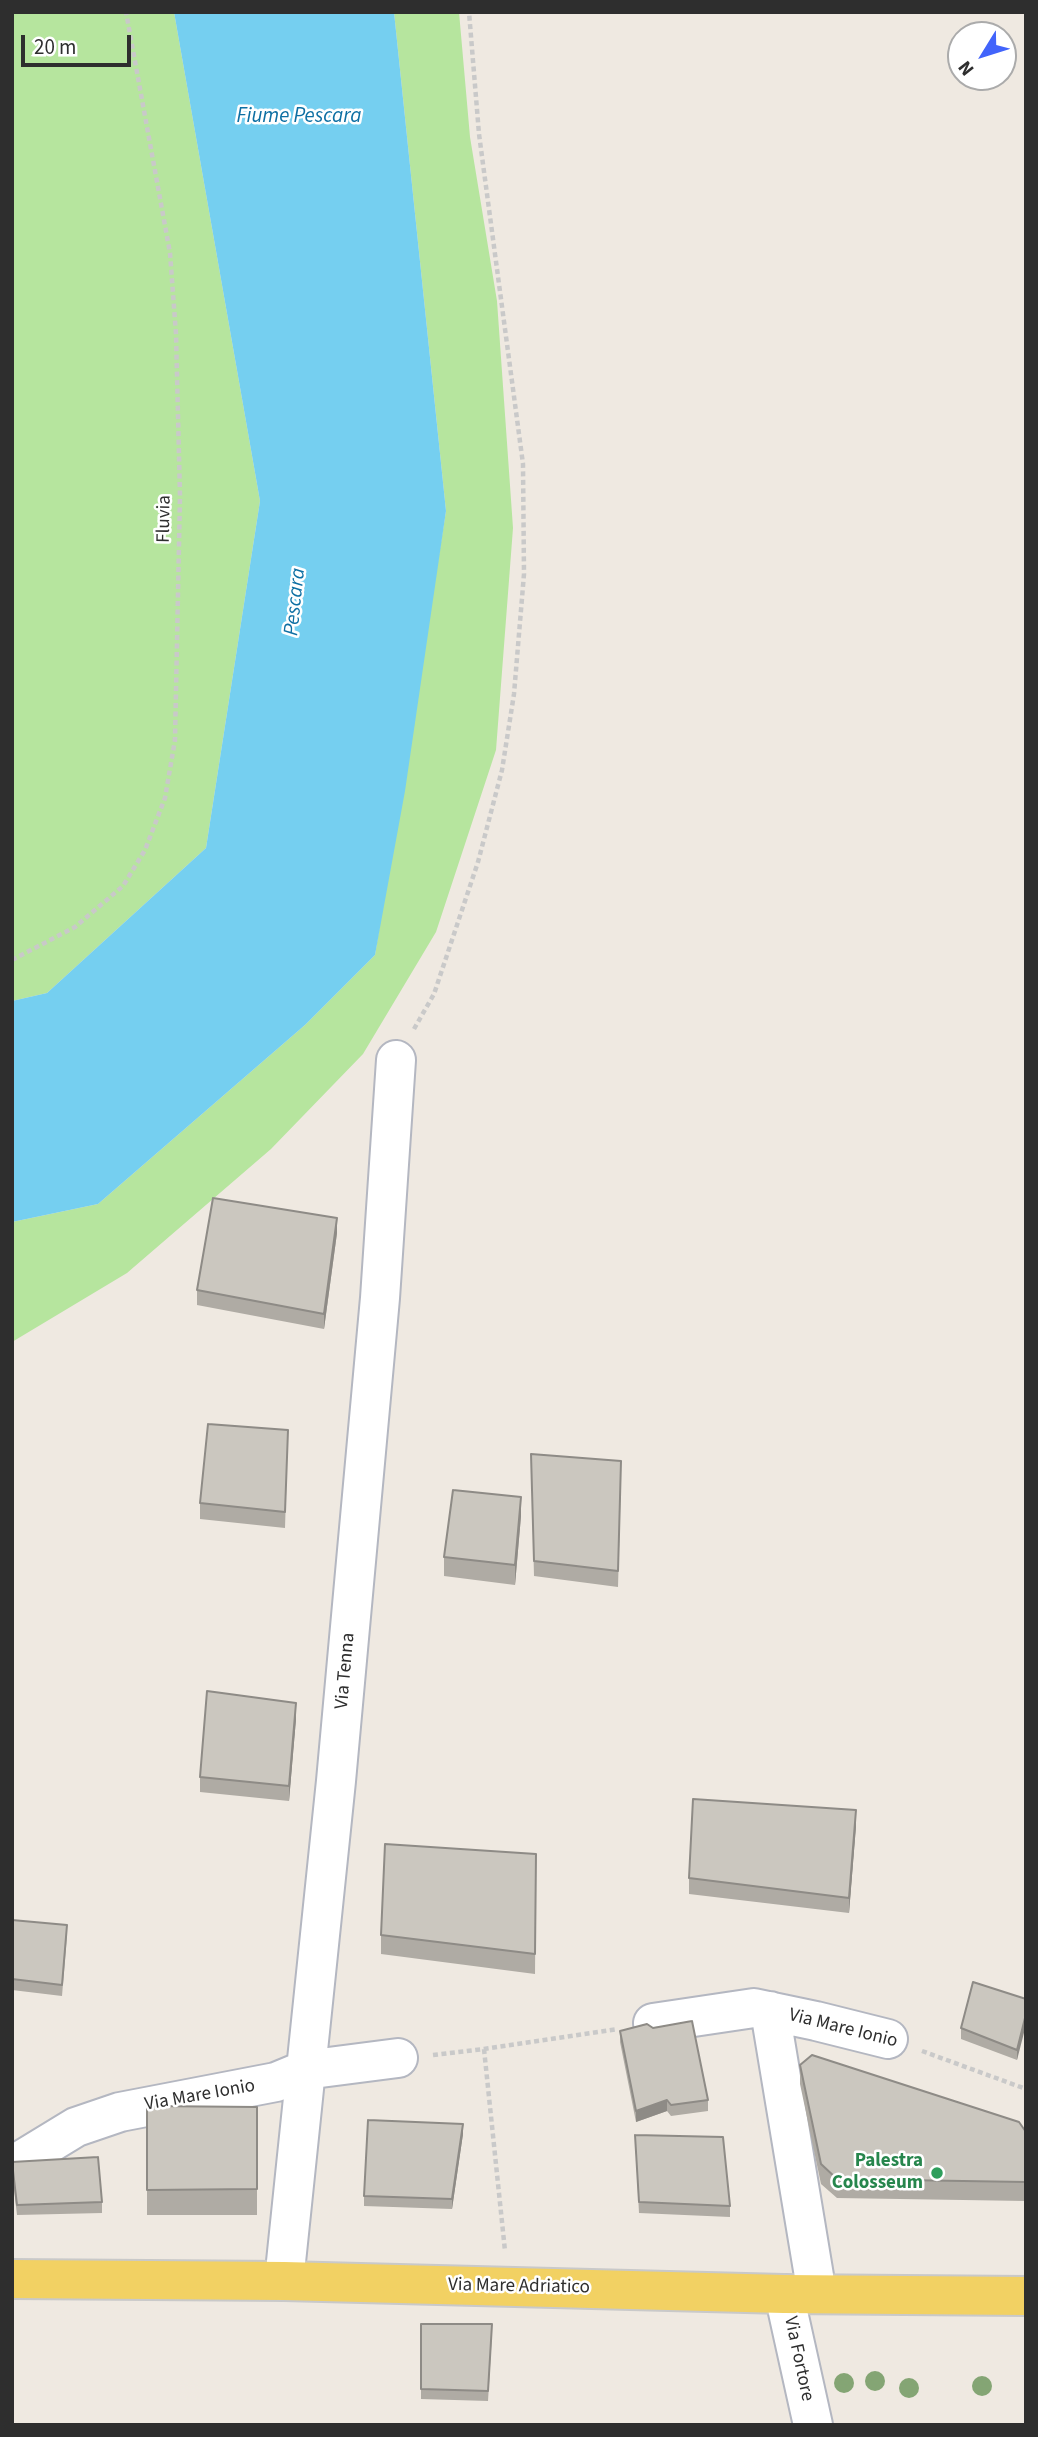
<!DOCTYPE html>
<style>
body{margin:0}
#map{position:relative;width:1038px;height:2437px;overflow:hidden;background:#efe9e1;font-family:"Source Sans 3",sans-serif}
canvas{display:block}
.frame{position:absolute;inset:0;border:14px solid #2e2e2e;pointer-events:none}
.north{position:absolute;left:947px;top:21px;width:70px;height:70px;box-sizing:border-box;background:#fff;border:2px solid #ababab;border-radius:50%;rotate:232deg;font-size:19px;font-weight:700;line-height:28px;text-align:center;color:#2e2e2e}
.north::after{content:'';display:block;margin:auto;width:24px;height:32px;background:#4264fb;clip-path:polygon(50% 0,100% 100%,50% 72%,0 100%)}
.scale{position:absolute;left:21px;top:35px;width:110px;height:32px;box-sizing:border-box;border:4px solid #2e2e2e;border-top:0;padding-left:9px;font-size:21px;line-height:24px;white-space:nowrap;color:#2e2e2e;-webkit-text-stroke:5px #fff;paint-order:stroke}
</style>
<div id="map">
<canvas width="1038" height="2437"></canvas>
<div class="frame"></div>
<div class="north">N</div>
<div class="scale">20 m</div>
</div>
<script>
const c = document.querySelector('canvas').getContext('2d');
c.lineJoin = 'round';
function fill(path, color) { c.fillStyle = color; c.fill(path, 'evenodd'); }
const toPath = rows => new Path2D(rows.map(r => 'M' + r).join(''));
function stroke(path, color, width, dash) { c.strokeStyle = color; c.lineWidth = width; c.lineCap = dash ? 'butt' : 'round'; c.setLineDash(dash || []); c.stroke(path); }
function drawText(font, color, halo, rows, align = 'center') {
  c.font = font + ' "Source Sans 3",sans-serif'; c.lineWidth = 5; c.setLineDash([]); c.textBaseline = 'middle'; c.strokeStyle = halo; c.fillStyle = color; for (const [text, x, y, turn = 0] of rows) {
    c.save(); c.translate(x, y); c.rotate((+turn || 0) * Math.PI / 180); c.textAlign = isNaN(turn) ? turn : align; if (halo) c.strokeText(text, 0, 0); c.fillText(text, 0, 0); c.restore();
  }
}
const green = toPath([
 [12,12,174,12,260,501,206,848,47,993,12,1001],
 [394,12,459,12,470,137,497,301,513,528,496,750,436,932,363,1054,271,1149,127,1273,12,1342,12,1222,98,1204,305,1025,375,955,446,511]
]);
const water = toPath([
 [174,12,394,12,446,511,405,791,375,955,305,1025,98,1204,12,1222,12,1001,47,993,206,848,260,501]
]);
const path = toPath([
 [12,960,75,927,123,886,145,850,165,798,175,740,180,496,176,334,170,253,126,12],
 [414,1029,434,994,478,862,502,770,514,694,524,574,523,464,479,134,469,12],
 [484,2049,505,2251],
 [922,2051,1026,2089],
 [433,2055,484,2049,618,2029]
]);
const minor = toPath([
 [770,2011,817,2294],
 [653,2023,754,2008,816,2021,888,2039],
 [12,2166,76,2127,120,2112,276,2082,305,2070,398,2058],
 [284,2281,336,1781,380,1298,396,1060],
 [784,2294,813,2425]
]);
const major = toPath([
 [12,2279,284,2281,784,2294,1026,2296]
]);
const trees = [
 [875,2381],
 [844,2383],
 [982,2386],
 [909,2388]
];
const wall = toPath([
 [337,1233,324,1329,197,1305,197,1290],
 [288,1430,285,1528,200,1519,200,1503],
 [531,1454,621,1477,618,1587,534,1576],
 [521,1516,515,1585,444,1576,444,1557],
 [296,1719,289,1801,200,1792,200,1777],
 [856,1826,849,1913,689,1894,689,1878],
 [536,1854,535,1974,381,1954,381,1935],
 [12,1920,67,1935,62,1996,12,1990],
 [1026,1999,1017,2060,961,2039,961,2028],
 [620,2031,708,2100,708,2111,671,2116,667,2111,636,2122,620,2042],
 [800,2065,1026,2132,1026,2201,837,2198,821,2184,800,2084],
 [147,2106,257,2107,257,2215,147,2215],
 [463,2134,452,2209,364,2206,364,2196],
 [635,2135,730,2206,730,2217,639,2213],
 [12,2162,102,2202,102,2213,17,2215,12,2172],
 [421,2324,492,2334,488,2401,421,2399]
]);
const shadedWall = toPath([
 [337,1218,337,1233,324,1329,324,1314],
 [521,1497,521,1516,515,1585,515,1565],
 [296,1703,296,1719,289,1801,289,1786],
 [856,1810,856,1826,849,1913,849,1898],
 [1026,2014,1026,2025,1017,2060,1017,2050],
 [667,2100,667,2111,636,2122,636,2111],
 [463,2124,463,2134,452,2209,452,2199]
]);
const building = toPath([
 [213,1198,337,1218,324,1314,197,1290,213,1198],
 [208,1424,288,1430,285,1512,200,1503,208,1424],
 [531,1454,621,1461,618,1571,534,1561,531,1454],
 [453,1490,521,1497,515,1565,444,1557,453,1490],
 [207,1691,296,1703,289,1786,200,1777,207,1691],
 [693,1799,856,1810,849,1898,689,1878,693,1799],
 [385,1844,536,1854,535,1954,381,1935,385,1844],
 [12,1920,67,1925,62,1985,12,1979,12,1920],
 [973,1982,1026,1999,1026,2014,1017,2050,961,2028,973,1982],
 [692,2021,708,2100,671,2105,667,2100,636,2111,620,2031,647,2024,653,2028,692,2021],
 [812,2055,1019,2122,1026,2132,1026,2182,837,2179,821,2164,800,2065,812,2055],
 [147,2106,257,2107,257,2189,147,2190,147,2106],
 [368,2120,463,2124,452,2199,364,2196,368,2120],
 [635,2135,723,2137,730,2206,639,2202,635,2135],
 [98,2157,102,2202,17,2205,12,2162,98,2157],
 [421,2324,492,2324,488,2391,421,2389,421,2324]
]);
const markers = [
 [937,2173,7,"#2e9e5b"]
];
const streetNames = [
 ["Fluvia",165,519,-89],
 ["Via Tenna",346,1671,-85],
 ["Via Mare Ionio",843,2029,14],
 ["Via Mare Ionio",200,2096,-10],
 ["Via Mare Adriatico",519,2287,1],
 ["Via Fortore",798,2359,78]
];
const leisureNames = [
 ["Palestra",923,2162],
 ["Colosseum",923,2184]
];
const waterNames = [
 ["Fiume Pescara",299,117],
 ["Pescara",296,602,-84]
];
fill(green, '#b6e59e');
fill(water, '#75cff0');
stroke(minor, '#b4b7c1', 42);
stroke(major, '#c9c9c9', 42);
stroke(path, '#c9c9c9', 4.5, [5, 3.5]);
stroke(minor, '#fff', 38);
stroke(major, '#f2d163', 38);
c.fillStyle = '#84a574';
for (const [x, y] of trees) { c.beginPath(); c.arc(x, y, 10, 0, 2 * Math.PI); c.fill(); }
fill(wall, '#afaba4');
fill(shadedWall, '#8e8b86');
fill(building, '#cbc7bf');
stroke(building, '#8e8b86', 2);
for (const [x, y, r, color] of markers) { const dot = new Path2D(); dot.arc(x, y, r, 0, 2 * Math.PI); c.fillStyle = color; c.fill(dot); stroke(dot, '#fff', 2.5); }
drawText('19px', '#2e2e2e', '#fff', streetNames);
drawText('bold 19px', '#27864d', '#fff', leisureNames, 'right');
drawText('italic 21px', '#0d6fa3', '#fff', waterNames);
</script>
